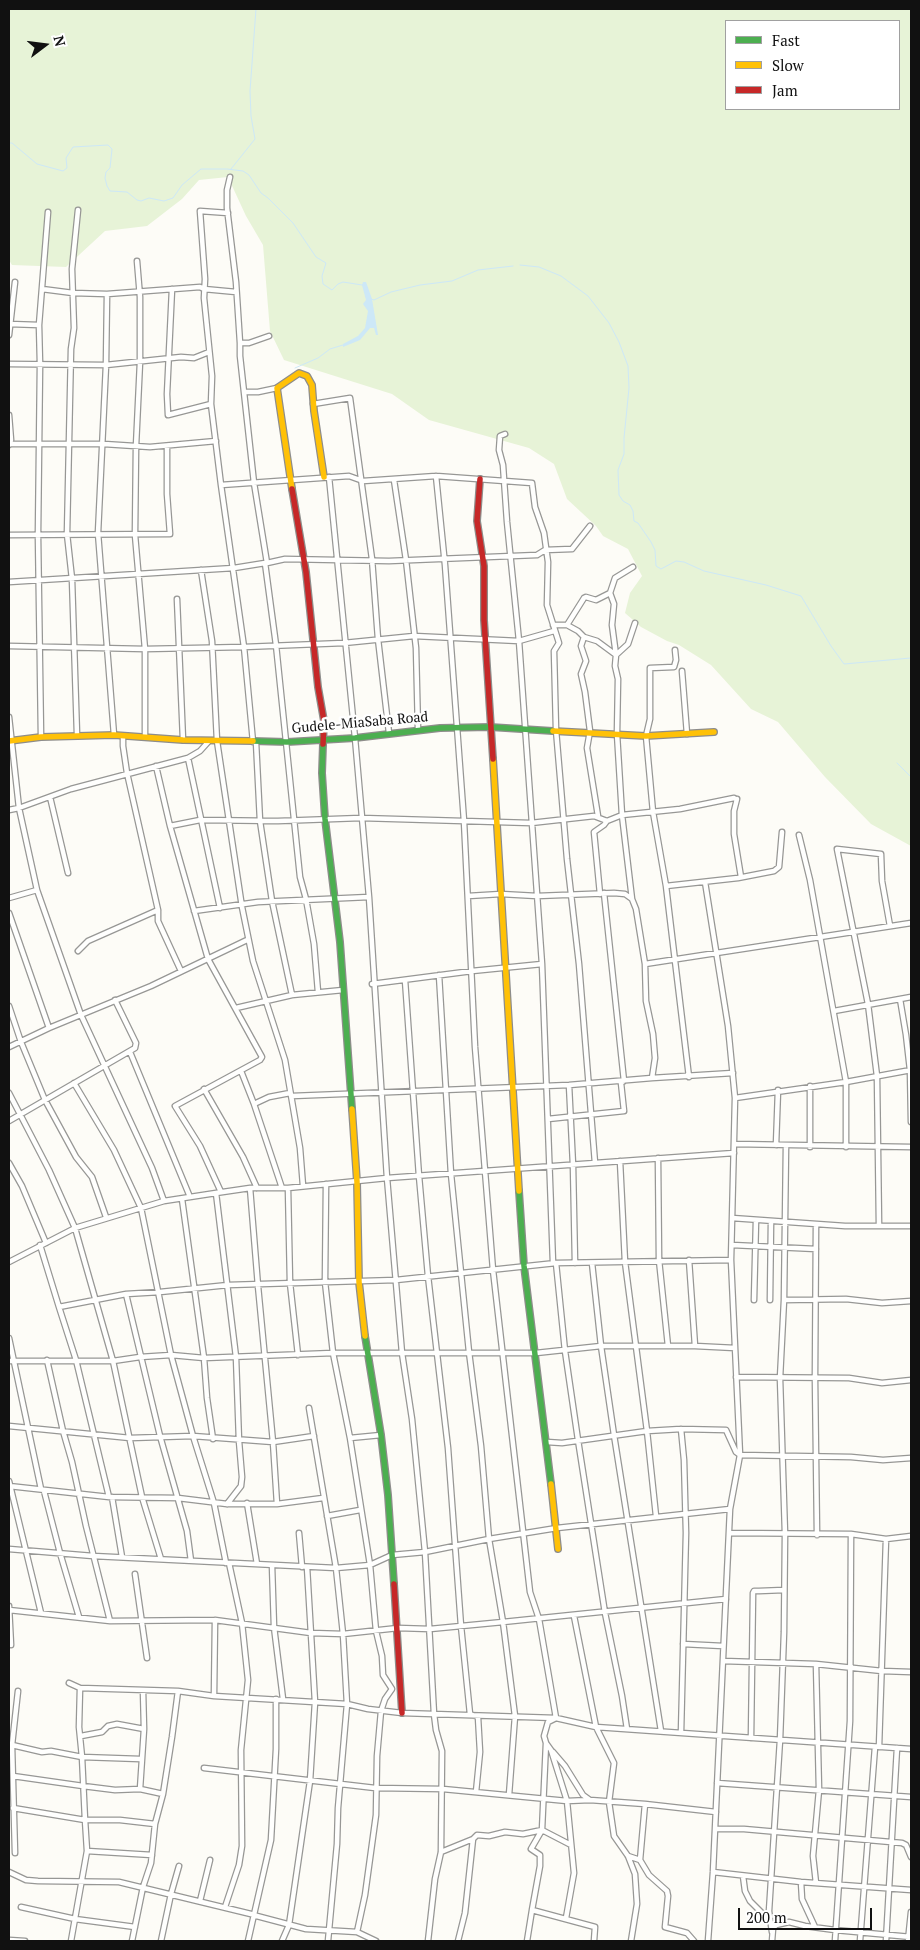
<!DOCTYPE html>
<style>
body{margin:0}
#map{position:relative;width:920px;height:1950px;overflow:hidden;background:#fdfcf7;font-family:"PT Serif",serif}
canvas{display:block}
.frame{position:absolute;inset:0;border:10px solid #111;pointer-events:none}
.legend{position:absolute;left:725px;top:20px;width:175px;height:90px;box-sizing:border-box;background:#fff;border:1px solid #a0a0a0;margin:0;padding:6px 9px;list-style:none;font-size:15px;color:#111}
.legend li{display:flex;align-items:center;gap:10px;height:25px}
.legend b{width:25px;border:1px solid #a0a0a0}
.north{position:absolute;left:20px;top:20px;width:50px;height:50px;-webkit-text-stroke:4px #fff;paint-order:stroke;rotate:75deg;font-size:14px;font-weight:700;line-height:20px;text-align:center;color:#111}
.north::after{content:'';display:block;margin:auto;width:18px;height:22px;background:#111;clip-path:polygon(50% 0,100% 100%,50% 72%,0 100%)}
.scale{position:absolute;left:738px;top:1908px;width:134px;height:22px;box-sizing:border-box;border:2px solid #111;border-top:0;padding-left:6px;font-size:15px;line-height:18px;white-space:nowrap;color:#111;-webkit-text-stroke:4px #fff;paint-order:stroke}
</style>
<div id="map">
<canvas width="920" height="1950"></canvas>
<div class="frame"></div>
<ul class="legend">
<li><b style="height:6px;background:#4caf50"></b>Fast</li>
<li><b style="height:6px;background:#ffc107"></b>Slow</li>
<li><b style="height:6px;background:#c62828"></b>Jam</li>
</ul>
<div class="north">N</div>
<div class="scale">200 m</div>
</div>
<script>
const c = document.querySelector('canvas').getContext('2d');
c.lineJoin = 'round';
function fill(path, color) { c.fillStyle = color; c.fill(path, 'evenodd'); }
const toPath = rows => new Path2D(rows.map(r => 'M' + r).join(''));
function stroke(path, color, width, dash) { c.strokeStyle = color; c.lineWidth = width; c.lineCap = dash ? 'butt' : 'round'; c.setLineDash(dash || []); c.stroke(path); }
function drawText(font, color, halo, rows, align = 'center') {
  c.font = font + ' "PT Serif",serif'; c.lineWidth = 5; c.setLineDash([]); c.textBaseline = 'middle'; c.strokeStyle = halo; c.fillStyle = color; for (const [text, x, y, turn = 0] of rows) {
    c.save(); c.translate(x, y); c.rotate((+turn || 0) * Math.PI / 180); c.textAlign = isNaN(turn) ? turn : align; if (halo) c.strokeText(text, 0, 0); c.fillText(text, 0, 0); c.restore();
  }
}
const green = toPath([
 [9,9,911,9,911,846,871,824,825,777,778,722,751,709,711,665,679,645,667,641,641,627,625,613,630,593,642,576,628,549,603,536,596,526,567,499,554,464,529,448,429,420,392,394,284,360,270,331,263,245,246,216,228,177,199,180,182,199,147,226,105,231,66,267,12,265,9,260],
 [726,21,899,21,899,109,726,109]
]);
const water = toPath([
 [363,282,366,282,372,299,378,335,376,335,374,328,370,328,360,340,343,347,343,344,358,336,365,328,368,311,363,304,366,300,362,285]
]);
const stream = toPath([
 [9,143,12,143,37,164,63,171,67,168,66,158,73,147,108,145,112,149,110,168,106,172,105,178,107,186,110,191,127,192,137,200,141,201,149,198,164,201,173,198,182,185,201,169,227,169,243,171,249,175,261,193,268,198,293,223,316,257,326,263,322,276,323,284,332,290,338,284,343,282,362,285],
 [231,169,255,139,251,116,250,91,256,9],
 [520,265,539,267,561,276,588,296,609,323,619,342,628,366,629,388,624,438,624,454,618,470,619,495,623,501,630,505,633,511,634,521,638,523,651,542,655,550,656,566,661,569,676,561,684,562,704,571,766,585,801,596,831,646,844,664,911,658],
 [371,299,374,300,391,292,420,285,452,281,478,270,513,266],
 [295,368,318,358,330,349,343,345],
 [897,763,911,777]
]);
const street = toPath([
 [230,177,227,190,227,208,236,282,240,343],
 [228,213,200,211,205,279,204,298,212,376,211,404,221,485,244,647,253,742],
 [137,261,140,297,140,362,136,446,135,535,145,649,145,736],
 [42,289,73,293,107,294,200,287,204,289,236,292],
 [172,289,167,394,168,415,211,404],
 [107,294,106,365,98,533,114,735],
 [9,324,39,325],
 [9,335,15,282],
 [269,336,249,343,240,343,240,356,254,483,267,563,265,563,276,645,300,877,306,899,314,944,318,992],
 [9,364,106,365,181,357,194,358,209,352],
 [245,392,258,392,277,388],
 [313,404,350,398,372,559,378,639,389,733],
 [9,415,11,440,9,445],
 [505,434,500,436,499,450,503,465,507,522,519,641,542,964,553,1263],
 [9,444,104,444,150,447,216,441],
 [436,476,445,565,464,821,475,1047,493,1270,530,1592,539,1619,556,1718,548,1722,544,1736,546,1743,551,1750,567,1801,574,1873,566,1918],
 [329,477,355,738,369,897,387,1178,402,1353,412,1419,425,1552,434,1714,436,1730,442,1751,441,1852,435,1879,428,1941],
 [394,480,406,560,416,648,418,730],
 [221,485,349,476,363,481,436,476,532,483,535,507,544,533,548,562,547,605,559,643,554,651,556,730,567,859,579,964,595,1163],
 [9,535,170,534,167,494,167,447],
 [267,563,285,559,389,561,537,555,545,550,572,549,590,526],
 [201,570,212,641,217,741,242,907,253,961,285,1060,300,1148,303,1186],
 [9,582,234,568,265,563],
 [177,599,183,740],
 [553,625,567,625,578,631,584,637,581,646,586,661,581,674,585,692,590,731,587,748,598,816],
 [567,625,584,598,586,597,596,600,610,593,615,578,633,567],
 [584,637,597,641,616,655,612,625,614,604,610,593],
 [9,646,145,649,244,647,344,643,414,636,519,641,554,631],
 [675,650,676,660,674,667,650,668,650,719,646,736,653,812,666,886,689,1077],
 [682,671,687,734],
 [9,717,19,808,37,890,81,1015,152,1168,164,1201],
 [77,735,72,579,67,534,71,349,74,328,72,269,78,210],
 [123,736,123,746,127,773,158,910,158,921,181,971],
 [41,737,38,535,40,364,39,325,48,212],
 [256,742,260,821,272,901,292,995],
 [188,758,220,908],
 [156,766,170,826,208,959,262,1057,260,1060,175,1106,200,1146,221,1192],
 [50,797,68,873],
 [737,799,734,811,734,834,741,877],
 [9,810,19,808,71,789,188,758,200,751,209,741],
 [170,826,200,820,278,821,361,818,531,823,594,816,607,821,622,815,680,809,734,798],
 [799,835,810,880,846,1082,846,1147],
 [705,882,728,1026,735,1098,731,1260,740,1455,730,1509,713,1872,708,1941],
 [666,886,738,878,774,871,779,867,782,832],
 [600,894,594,832,604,825,607,821],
 [468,896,501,894,537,896,614,893,625,894,632,899,636,909,645,964,646,1001,653,1034,655,1058,652,1078],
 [9,898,37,890],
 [632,899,622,815,617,734,618,679,615,666,616,655,628,644,635,623],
 [194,911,258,902,369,897],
 [9,913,49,1028,151,986,247,940],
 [78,951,88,941,158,910],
 [645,964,911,923],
 [439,975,451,1174,469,1352,481,1446,489,1539,503,1622,515,1716,509,1795],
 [405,980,419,1176,428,1276,448,1448,461,1626,470,1714,478,1717,480,1752,476,1792],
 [372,984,472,971,542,964],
 [900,999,906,1035,910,1070,911,1122],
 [9,1006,21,1042,45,1100,76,1157,92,1177,106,1217],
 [236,1008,292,995,343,990],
 [834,1011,911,997],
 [9,1047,49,1028],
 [130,1052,190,1197],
 [241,1071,254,1104,282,1188],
 [74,1083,114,1150,141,1208,171,1355,193,1436,214,1503,226,1563],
 [569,1085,573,1165,575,1263],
 [204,1089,243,1157,257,1188],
 [9,1093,49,1170,75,1228,113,1361,142,1497,161,1559],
 [735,1098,846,1082,911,1070],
 [254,1104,269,1097,290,1093,292,1096,569,1085,652,1078,733,1073],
 [548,1119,624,1111,621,1083,624,1081,604,893],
 [9,1121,135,1048,136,1043,115,1000],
 [734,1144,911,1147],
 [776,1145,778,1090],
 [810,1147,810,1086],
 [658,1158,659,1260,668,1346],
 [620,1161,625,1262,647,1431,656,1516],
 [9,1163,22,1186,46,1243],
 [326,1184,325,1282,333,1353,350,1438,370,1565,376,1631,382,1656,383,1675,392,1689,385,1699,381,1711,377,1756,376,1815,365,1895,357,1932],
 [250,1188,258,1286,273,1442,277,1504],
 [288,1188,290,1283,298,1355],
 [216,1193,236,1357,239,1441,242,1477,241,1486,227,1504],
 [182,1199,204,1358,207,1398,213,1439],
 [732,1218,845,1226,911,1226],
 [816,1224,815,1378,817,1535],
 [879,1226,877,1076,868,1004,837,849,881,854,882,881,890,926],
 [40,1245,59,1307],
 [732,1245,816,1249],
 [689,1260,695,1346],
 [9,1262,75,1228,164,1201,216,1193,250,1188,288,1188,387,1178,734,1153],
 [556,1263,565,1351,578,1440,605,1613,622,1696,627,1729],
 [592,1263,601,1346,614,1435,661,1731],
 [126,1294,160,1436,187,1531,191,1561],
 [754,1300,756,1220],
 [770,1300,771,1221],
 [784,1300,846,1299,882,1303,911,1301],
 [9,1338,41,1489],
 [47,1360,63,1431,72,1462,86,1526,110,1621],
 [9,1361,113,1361,140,1357,171,1355,204,1358,333,1353,536,1353,601,1346,695,1346,735,1348],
 [736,1377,849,1378,882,1383,911,1380],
 [309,1408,336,1568,343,1634,347,1704,338,1808,337,1844,328,1941],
 [9,1426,130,1438,193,1436,273,1442,314,1436],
 [681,1429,684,1460,686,1533,681,1733],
 [350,1438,381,1435],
 [547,1442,562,1443,647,1431,681,1429,726,1430,736,1452,740,1455,851,1457,883,1460,911,1458],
 [9,1481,41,1613],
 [9,1486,109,1497,178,1498,227,1504,277,1504,323,1498],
 [44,1491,60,1553,79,1617],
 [109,1497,76,1360,59,1307,126,1294,160,1292,228,1285,396,1280,556,1263,731,1260],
 [112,1497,122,1557],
 [247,1503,257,1564],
 [327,1516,360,1510],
 [299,1533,302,1567],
 [729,1533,851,1534,886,1539,911,1536],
 [9,1549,93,1556,336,1568,370,1565,392,1555,425,1552,489,1539,557,1528,730,1509],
 [272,1565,274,1627,283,1699],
 [135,1574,147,1658],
 [9,1606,11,1645],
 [9,1610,110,1621,215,1620,311,1633,343,1634,398,1628,430,1629,503,1622,726,1599],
 [574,1616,596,1727,614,1763,609,1802,614,1836,628,1856,635,1874,637,1904,631,1941],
 [683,1644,723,1646],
 [723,1661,816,1664,882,1671,911,1672],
 [816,1664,819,1790,813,1856,816,1883],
 [69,1683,80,1688,178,1691,214,1696,347,1704,368,1709,402,1713,556,1718,596,1727,911,1749],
 [80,1688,79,1727,82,1757,140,1759],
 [143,1690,144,1729,140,1789,163,1794],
 [18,1691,12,1745,42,1752,51,1751,82,1757,85,1820,120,1820,155,1824],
 [214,1696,215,1620],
 [81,1736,102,1732,108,1726,117,1724,144,1729],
 [751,1738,753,1593,754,1591,759,1591,784,1590],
 [546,1743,542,1830,531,1849,540,1855,540,1866,532,1910,595,1927,594,1941],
 [12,1745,15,1853],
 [879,1747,886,1539],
 [553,1752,565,1766,583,1795,590,1800],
 [204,1768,375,1788,443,1789,567,1801,590,1800,645,1804,716,1812],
 [13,1776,83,1786,115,1790,140,1789],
 [717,1783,911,1797],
 [13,1808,85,1820,87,1851,71,1941],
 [716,1829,744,1829,902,1843,906,1845,911,1857],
 [87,1851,152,1855],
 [441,1852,473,1839,477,1835,489,1836,505,1832,523,1834,542,1830,571,1845],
 [628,1856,640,1860,649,1875,667,1891,668,1896,665,1927,687,1933,694,1941],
 [640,1860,645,1804],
 [9,1872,26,1880,38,1881,119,1882,255,1915],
 [713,1872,801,1882,911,1890],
 [743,1876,745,1891,750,1901,769,1920],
 [801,1882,802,1899,815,1927],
 [200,1901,210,1860],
 [21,1907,75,1919,135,1927],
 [225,1907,239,1865,242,1846,241,1750,248,1680,242,1623,229,1563],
 [253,1915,306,1929,357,1932,376,1941],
 [772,1932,769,1911,780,1740,784,1632,785,1534,780,1378,784,1300,786,1145],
 [9,1940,25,1941],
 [132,1941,143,1887,151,1863,155,1824,163,1794,172,1737,178,1691],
 [161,1941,171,1894,179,1866],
 [248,1941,271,1840,276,1749,276,1699],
 [282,1941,289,1925,310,1781,315,1702,307,1567],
 [458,1941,465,1913,473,1839],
 [527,1941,532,1910],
 [772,1941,773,1929,776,1925,789,1922,805,1926,835,1930,911,1937],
 [835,1941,850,1721,851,1534],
 [860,1941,875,1747],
 [886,1941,897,1748],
 [908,1941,911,1912]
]);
const fast = toPath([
 [253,741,287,742,355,738,440,728,490,727,553,731],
 [323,744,322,773,325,819,340,942,352,1109],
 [519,1191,524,1266,551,1484],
 [365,1336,381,1435,388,1495,394,1584]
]);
const slow = toPath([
 [292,489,277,388,299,373,307,376,312,385,314,411,324,477],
 [553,731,646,736,714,732],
 [9,741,41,737,114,735,183,740,253,741],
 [493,759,519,1191],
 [352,1109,357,1182,359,1282,365,1336],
 [551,1484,558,1549]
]);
const jam = toPath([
 [480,479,477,521,484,566,484,620,493,759],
 [292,489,306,572,318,687,324,721,323,744],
 [394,1584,402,1713]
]);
const streetNames = [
 ["Gudele-MiaSaba Road",360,723,-5]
];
fill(green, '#e7f3d7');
fill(water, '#cde8f7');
stroke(stream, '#cde8f7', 1);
stroke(street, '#979795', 7);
stroke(fast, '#8e8d8b', 8);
stroke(slow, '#8e8d8b', 8);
stroke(jam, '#8e8d8b', 8);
stroke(street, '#fffffe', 4.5);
stroke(fast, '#4caf50', 5.5);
stroke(slow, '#ffc107', 5.5);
stroke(jam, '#c62828', 5.5);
drawText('14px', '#111', '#fff', streetNames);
</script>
